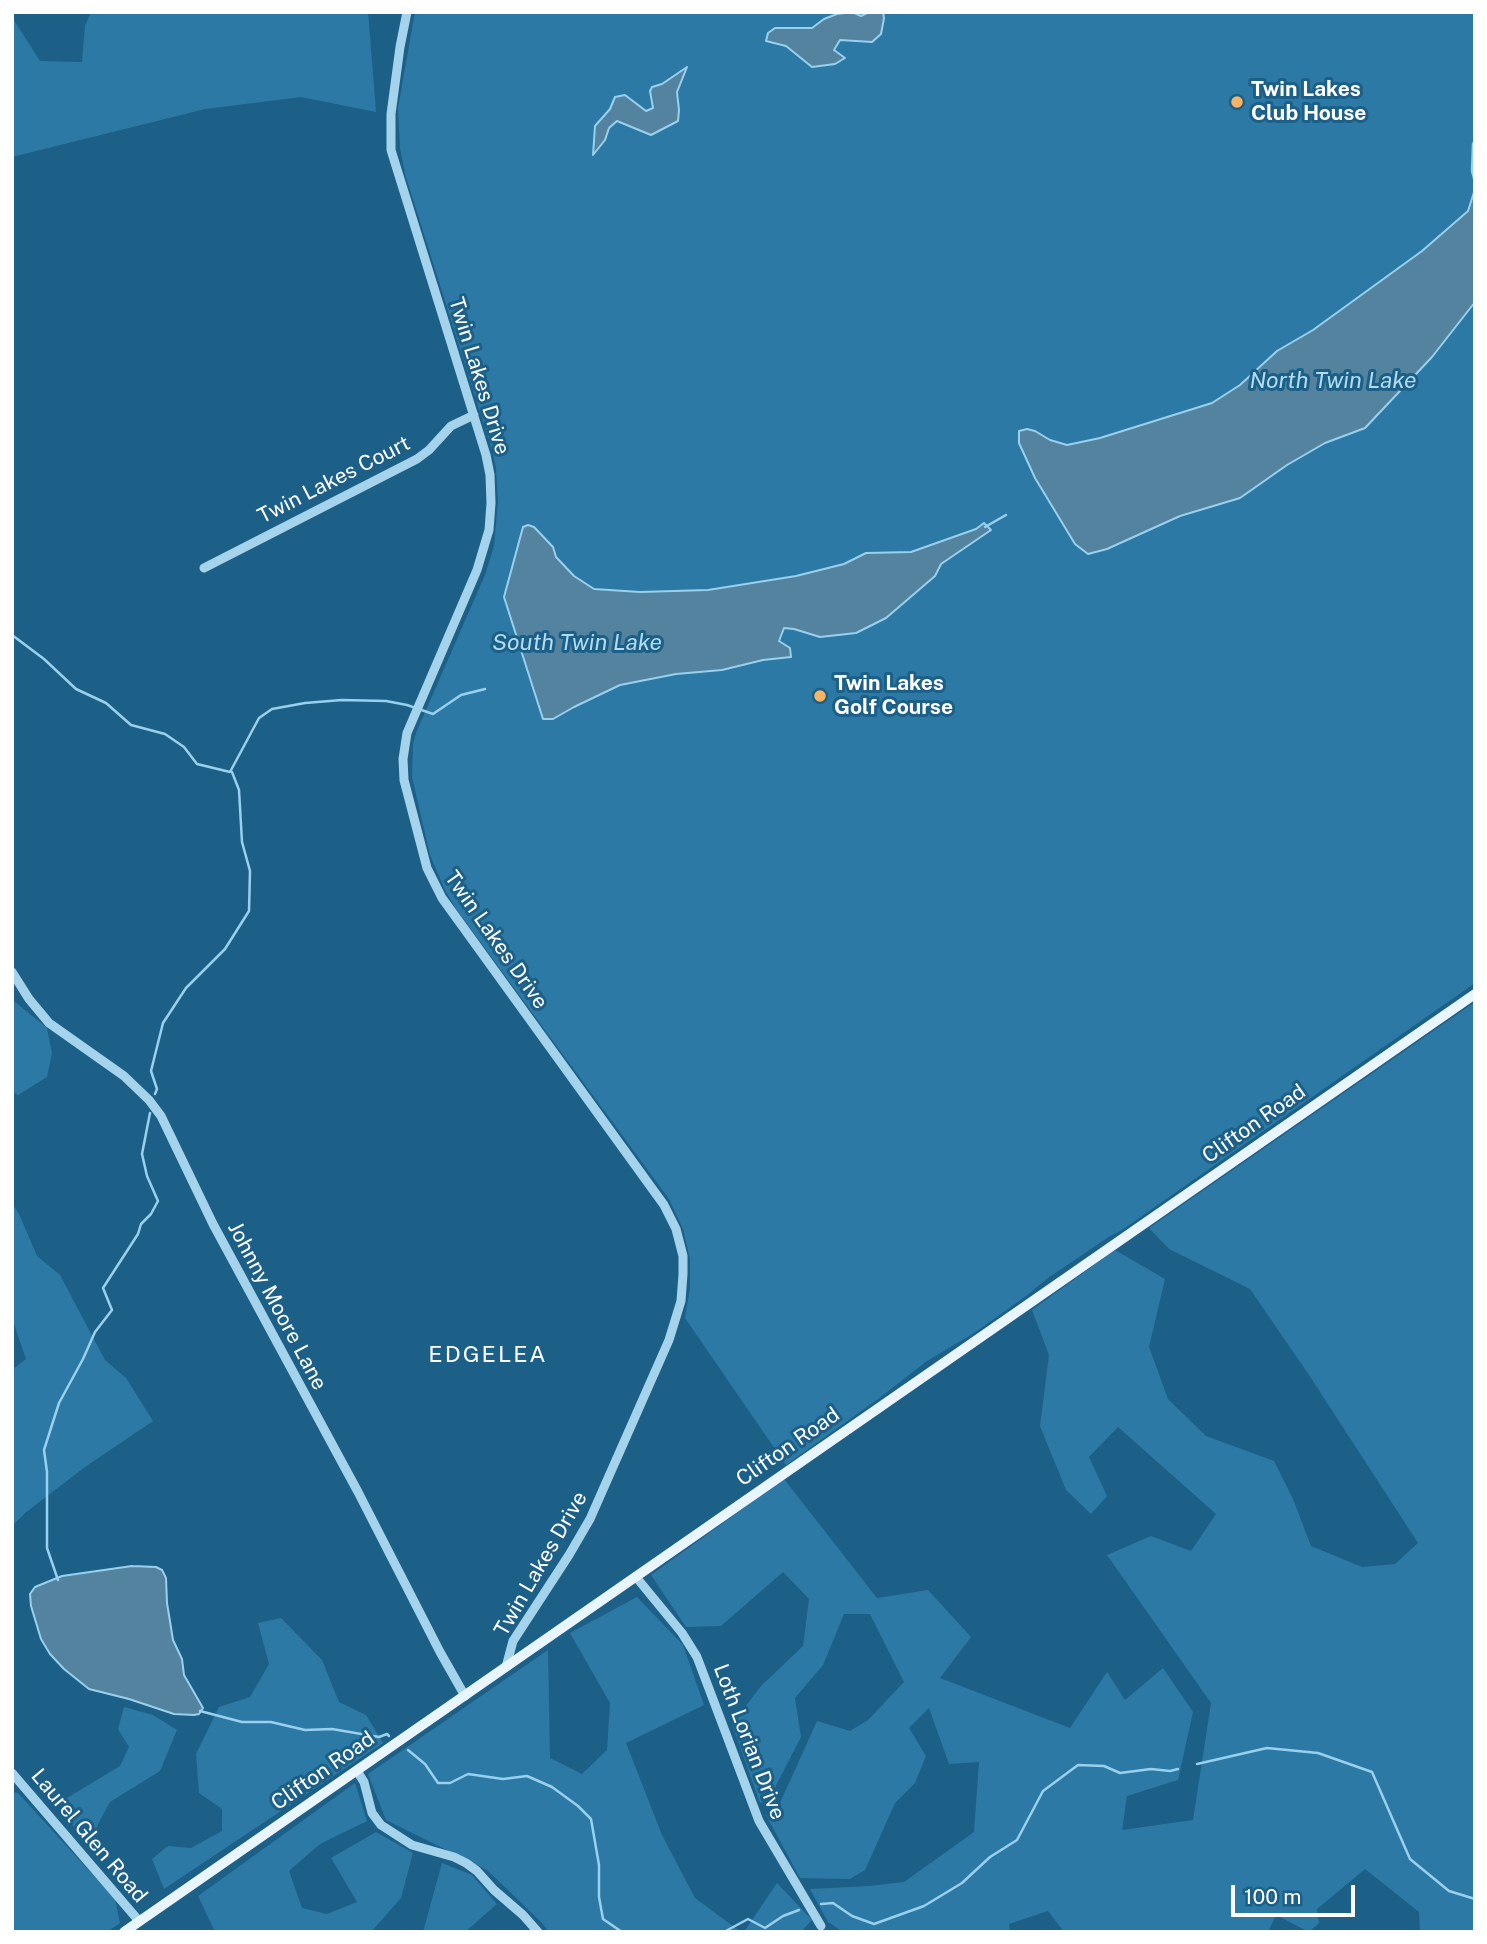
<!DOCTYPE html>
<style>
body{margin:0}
#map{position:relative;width:1487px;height:1944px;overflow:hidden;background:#1c6088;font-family:"Public Sans",sans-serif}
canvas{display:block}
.frame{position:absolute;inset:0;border:14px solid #fff;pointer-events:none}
.scale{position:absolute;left:1231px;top:1885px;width:124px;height:32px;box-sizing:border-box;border:4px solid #fff;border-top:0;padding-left:9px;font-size:21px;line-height:24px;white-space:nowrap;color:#fff;-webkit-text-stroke:5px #1c6088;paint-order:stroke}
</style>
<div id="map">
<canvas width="1487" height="1944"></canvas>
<div class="frame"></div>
<div class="scale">100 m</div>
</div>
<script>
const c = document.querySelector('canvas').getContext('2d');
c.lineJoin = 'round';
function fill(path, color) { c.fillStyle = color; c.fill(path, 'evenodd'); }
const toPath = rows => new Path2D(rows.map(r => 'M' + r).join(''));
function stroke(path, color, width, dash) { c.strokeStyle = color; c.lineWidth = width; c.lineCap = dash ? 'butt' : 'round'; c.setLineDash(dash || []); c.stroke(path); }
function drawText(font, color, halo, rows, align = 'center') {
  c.font = font + ' "Public Sans",sans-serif'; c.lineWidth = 6; c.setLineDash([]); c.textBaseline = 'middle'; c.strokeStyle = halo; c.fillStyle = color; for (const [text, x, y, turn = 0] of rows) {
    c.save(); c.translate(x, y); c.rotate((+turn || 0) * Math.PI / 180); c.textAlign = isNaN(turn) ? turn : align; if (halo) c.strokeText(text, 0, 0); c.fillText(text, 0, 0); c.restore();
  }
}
const green = toPath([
 [91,12,368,12,376,112,301,97,205,109,12,157,12,17,40,61,82,62,85,26],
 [415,12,1475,12,1475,983,1122,1230,1110,1236,1048,1278,1026,1296,974,1333,927,1361,878,1399,786,1465,685,1318,690,1288,690,1259,683,1229,669,1199,456,909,445,890,430,855,412,777,413,744,416,733,485,575,494,546,498,502,496,468,492,450,405,174,400,148,398,108],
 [12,997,14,1001,47,1028,52,1053,47,1077,18,1095,12,1091],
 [1475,1002,1475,1929,1472,1932,1420,1932,1419,1912,1365,1869,1317,1909,1319,1923,1309,1932,1276,1915,1268,1932,1064,1932,1048,1911,1009,1924,1010,1932,843,1932,828,1922,810,1889,869,1886,904,1882,974,1832,979,1762,949,1764,929,1708,909,1728,926,1756,915,1783,895,1803,865,1870,850,1879,800,1878,766,1815,775,1814,817,1721,850,1731,868,1720,904,1682,870,1614,844,1614,823,1665,795,1698,801,1737,768,1801,760,1803,732,1724,761,1686,803,1646,809,1599,783,1572,721,1626,686,1627,651,1575,784,1479,877,1598,928,1590,971,1637,940,1678,1070,1728,1107,1672,1125,1700,1163,1668,1193,1712,1178,1780,1127,1796,1122,1830,1193,1820,1211,1703,1107,1555,1151,1536,1191,1551,1216,1514,1118,1427,1089,1457,1107,1496,1091,1514,1066,1490,1040,1426,1049,1355,1032,1310,1115,1250,1165,1279,1149,1347,1168,1399,1206,1436,1274,1461,1293,1499,1311,1546,1362,1567,1395,1564,1418,1543,1309,1375,1250,1289,1169,1249,1149,1228],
 [12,1203,19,1214,37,1256,60,1275,105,1360,126,1378,153,1421,85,1467,25,1513,12,1526,12,1370,26,1359,12,1318],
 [637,1597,683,1645,704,1705,626,1743,662,1835,695,1898,741,1932,549,1932,541,1922,487,1870,386,1820,368,1774,548,1650,550,1758,582,1774,607,1750,610,1703,570,1633],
 [281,1618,322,1660,339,1702,366,1715,383,1743,164,1889,152,1859,168,1846,191,1848,222,1831,222,1809,199,1793,196,1754,219,1707,250,1697,269,1664,258,1623],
 [124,1707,153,1715,177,1730,160,1771,110,1802,98,1824,95,1838,83,1840,62,1810,67,1798,120,1766,129,1747,118,1729],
 [355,1783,367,1821,320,1844,289,1871,302,1908,327,1914,357,1902,331,1858,376,1832,413,1853,401,1898,371,1932,215,1932,198,1896],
 [12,1792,18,1793,115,1899,120,1923,107,1932,12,1932],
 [442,1863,472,1875,497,1904,465,1932,423,1932],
 [777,1883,812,1920,801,1932,744,1932]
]);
const water = toPath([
 [852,12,861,16,869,12,883,12,884,18,881,34,872,42,840,40,834,50,845,58,835,64,812,67,786,46,766,41,768,33,775,28,812,28,824,19,837,14,852,12],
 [687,67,677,92,679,110,678,121,651,135,617,121,609,128,605,140,593,155,595,126,610,109,615,97,625,95,646,111,653,108,650,91,652,87,662,84,687,67],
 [1475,189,1475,302,1432,357,1365,428,1325,443,1287,465,1240,498,1180,516,1107,549,1088,554,1075,544,1035,478,1019,443,1019,431,1027,429,1035,431,1050,440,1067,445,1100,438,1212,403,1240,385,1277,351,1313,330,1422,251,1468,211,1475,189],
 [984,523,991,530,941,564,935,576,886,618,856,633,820,637,794,629,784,628,779,641,790,648,791,657,763,660,722,670,676,674,620,685,574,707,553,719,543,719,504,597,523,527,528,525,534,527,553,547,556,557,574,576,594,589,640,592,708,590,796,576,844,564,866,553,911,552,976,529,984,523],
 [132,1566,156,1567,162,1570,166,1578,167,1603,173,1640,182,1659,184,1675,203,1708,199,1714,194,1715,174,1714,129,1699,89,1689,64,1669,50,1654,41,1639,31,1606,30,1594,35,1587,62,1576,132,1566]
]);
const stream = toPath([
 [1475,141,1473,144,1472,171,1475,182],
 [985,527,1006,515],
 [12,635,44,659,76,689,106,703,131,725,165,734,184,747,197,764,230,772,259,718,272,709,305,703,342,700,386,701,407,705,433,714,461,695,485,689],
 [155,1094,157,1089,151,1071,163,1023,186,988,225,949,249,911,250,871,242,842,239,790,232,772],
 [58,1580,47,1548,47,1472,44,1450,59,1403,83,1359,95,1332,112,1310,103,1288,138,1234,141,1224,151,1214,158,1201,147,1176,142,1154,150,1113],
 [200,1711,242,1722,271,1722,305,1730,332,1729,379,1737,387,1734,389,1736],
 [408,1750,425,1764,438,1783,450,1783,468,1774,503,1779,527,1776,552,1787,578,1806,591,1819,599,1865,599,1897,603,1919,622,1932],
 [1197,1764,1267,1748,1318,1753,1372,1772,1410,1859,1449,1891,1475,1899],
 [821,1904,833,1903,852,1916,874,1924,924,1906,962,1883,990,1857,1017,1840,1043,1791,1078,1765,1104,1766,1120,1773,1151,1769,1170,1771,1178,1769],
 [724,1932,748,1919,765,1928,783,1916,799,1910]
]);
const minor = toPath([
 [407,12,400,47,391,114,391,150,486,455,490,475,491,503,489,530,477,570,407,733,403,759,404,780,427,868,442,898,664,1205,676,1229,683,1256,683,1274,681,1301,669,1340,590,1519,569,1555,513,1641,506,1667],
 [204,568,417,459,429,450,451,426,474,415],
 [12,972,29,999,49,1023,124,1076,149,1100,161,1116,213,1224,358,1492,440,1652,465,1696],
 [636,1577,682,1633,697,1657,759,1821,821,1926],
 [357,1771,364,1782,372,1813,381,1825,412,1845,454,1857,466,1863,477,1871,494,1890,523,1915,538,1932],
 [12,1773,139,1921]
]);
const major = toPath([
 [124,1932,1475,994]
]);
const markers = [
 [1237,102,7,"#fcb363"],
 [820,696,7,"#fcb363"]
];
const poiNames = [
 ["Twin Lakes",1251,90],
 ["Club House",1251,114],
 ["Twin Lakes",834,684],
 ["Golf Course",834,708]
];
const streetNames = [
 ["Twin Lakes Drive",479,376,73],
 ["Twin Lakes Court",334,480,-27],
 ["Twin Lakes Drive",496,940,55],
 ["Clifton Road",1254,1124,-35],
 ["Johnny Moore Lane",277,1306,62],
 ["Clifton Road",788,1447,-35],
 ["Twin Lakes Drive",541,1564,-60],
 ["Loth Lorian Drive",749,1742,69],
 ["Clifton Road",323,1771,-35],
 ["Laurel Glen Road",89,1836,50]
];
const waterNames = [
 ["North Twin Lake",1333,381],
 ["South Twin Lake",577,643]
];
const neighbourhoodNames = [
 ["EDGELEA",488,1355]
];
fill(green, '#2c79a5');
fill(water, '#53839f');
stroke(water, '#98d0ee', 2);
stroke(stream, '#98d0ee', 2.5);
stroke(minor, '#a5d3ec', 9);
stroke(major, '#eaf6ff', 10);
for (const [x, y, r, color] of markers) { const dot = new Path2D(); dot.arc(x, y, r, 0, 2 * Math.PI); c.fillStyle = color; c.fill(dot); stroke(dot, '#1c6088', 2.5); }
drawText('bold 21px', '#fff', '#1c6088', poiNames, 'left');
drawText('21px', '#fff', '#1c6088', streetNames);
drawText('italic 23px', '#b1dcf3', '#1c6088', waterNames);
c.letterSpacing = '2px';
drawText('23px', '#fff', '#1c6088', neighbourhoodNames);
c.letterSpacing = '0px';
</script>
